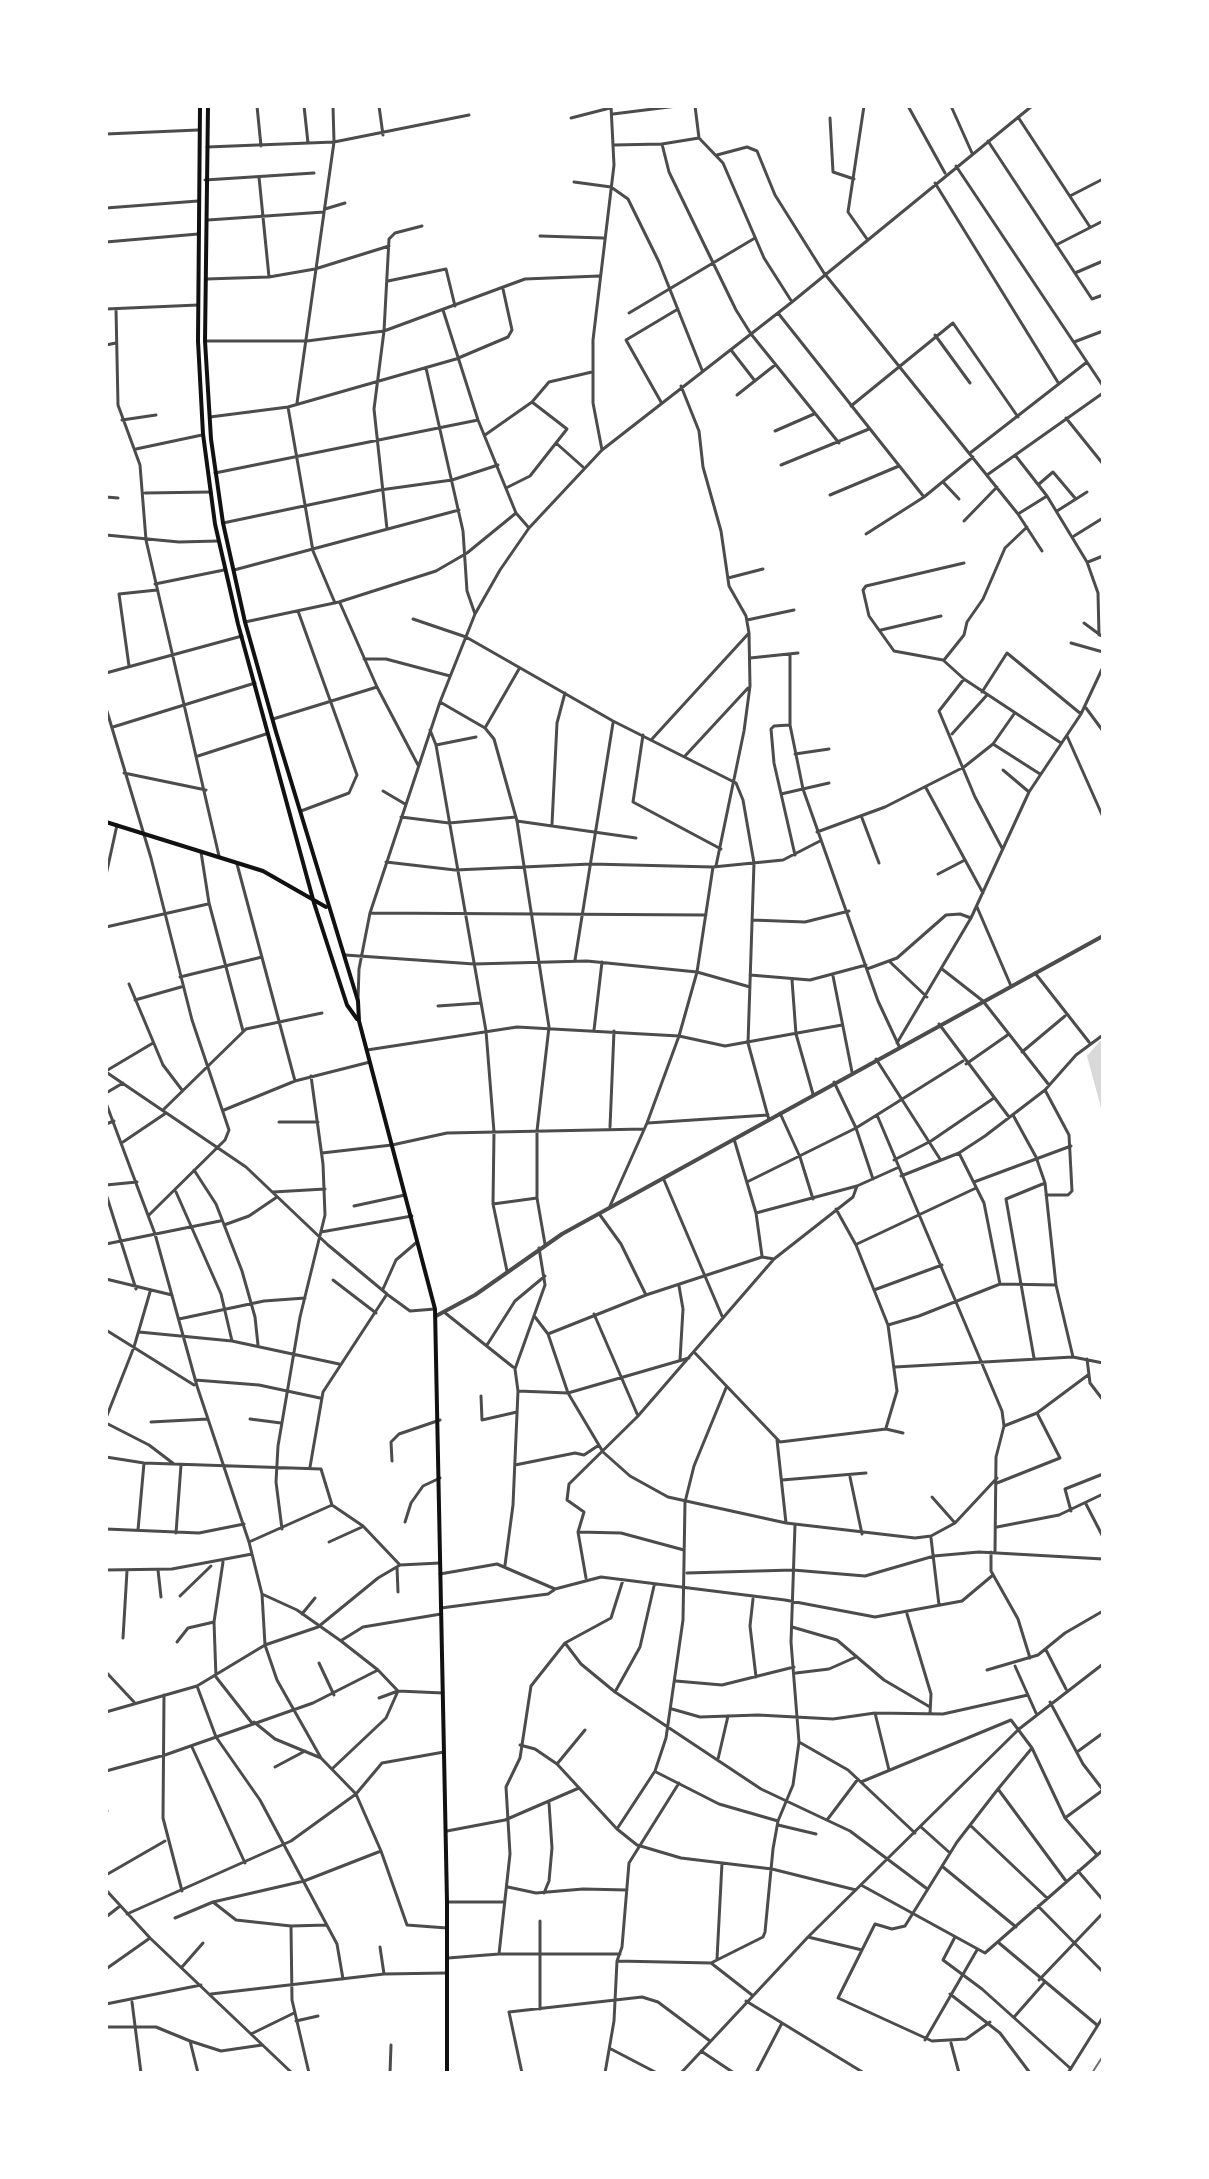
<!DOCTYPE html>
<style>
body{margin:0}
#map{position:relative;width:1209px;height:2179px;overflow:hidden;background:#fff;font-family:Lato,sans-serif}
canvas{display:block}
.frame{position:absolute;inset:0;border:108px solid #fff;pointer-events:none}
</style>
<div id="map">
<canvas width="1209" height="2179"></canvas>
<div class="frame"></div>
</div>
<script>
const c = document.querySelector('canvas').getContext('2d');
c.lineJoin = 'round';
function fill(path, color) { c.fillStyle = color; c.fill(path, 'evenodd'); }
const toPath = rows => new Path2D(rows.map(r => 'M' + r).join(''));
function stroke(path, color, width, dash) { c.strokeStyle = color; c.lineWidth = width; c.lineCap = dash ? 'butt' : 'round'; c.setLineDash(dash || []); c.stroke(path); }
const water = toPath([
 [1103,1038,1103,1115,1087,1056]
]);
const minor = toPath([
 [257,106,261,146],
 [304,106,308,143],
 [379,106,383,135],
 [695,106,699,138],
 [864,106,848,212,867,239],
 [908,106,945,173],
 [951,106,972,153],
 [613,114,677,106],
 [1018,117,1090,227],
 [571,118,610,108],
 [830,118,833,172,854,179],
 [106,134,198,130],
 [988,141,1092,299,1103,295],
 [662,144,669,172,736,310,751,334,839,443],
 [614,145,662,144,699,138,723,163,764,258,792,302],
 [207,147,334,142,469,115],
 [717,155,747,147,757,151,775,195,824,273,1018,514,1042,551],
 [956,166,1103,386],
 [259,177,269,277],
 [205,180,314,173],
 [574,182,611,187,628,199,659,262,702,370],
 [935,183,1059,384],
 [1070,196,1103,179],
 [106,208,198,201],
 [325,209,345,203],
 [208,220,324,212],
 [540,236,603,238],
 [106,242,198,234],
 [1056,245,1103,221],
 [1075,273,1103,261],
 [206,279,269,277,315,269,389,246],
 [388,281,446,269,455,306],
 [106,309,198,305],
 [116,309,118,405,140,465,146,540,219,856],
 [443,310,478,420,516,513,529,528],
 [629,313,755,238],
 [778,313,924,497],
 [935,335,970,383],
 [205,341,307,341,384,331,525,279,599,276],
 [1074,342,1103,331],
 [106,345,116,343],
 [731,350,755,381],
 [426,368,463,531,467,591,475,614],
 [681,386,699,431,703,467,721,531,729,586,746,616,749,633,750,686,744,731,716,866],
 [737,395,775,365],
 [661,402,626,340,678,309],
 [297,403,334,142,333,106],
 [851,406,953,323,1018,417],
 [288,407,313,551,335,603],
 [210,417,288,407,456,359,508,337,512,330,503,289],
 [1066,418,1103,464],
 [122,420,156,415],
 [775,431,814,414],
 [485,435,532,402,549,382,592,372],
 [556,443,583,467],
 [136,449,202,435],
 [602,450,593,403,593,340,614,165,611,106],
 [970,453,1087,362],
 [1015,455,1047,496,1087,562,1098,593,1099,635],
 [781,465,869,429],
 [215,473,478,420],
 [987,475,1103,393],
 [943,482,959,499],
 [1039,484,1053,472,1075,498],
 [508,487,530,476,567,429,532,402],
 [145,493,211,492],
 [830,495,899,466],
 [106,497,118,498],
 [1057,511,1087,492],
 [1018,514,1047,496],
 [964,521,997,487],
 [223,523,380,490,452,480,498,465],
 [387,529,374,409,384,331,389,239,395,233,422,226],
 [866,534,924,497,973,457],
 [106,535,179,542,218,541],
 [1074,536,1103,518],
 [1088,562,1103,556],
 [964,563,866,586,863,590,869,616,894,651,943,660,964,679,1061,743],
 [234,570,459,510],
 [728,578,763,569],
 [155,584,224,570],
 [340,603,377,687,418,765],
 [298,611,357,775,349,793,301,811],
 [413,619,466,637,613,721,736,783,743,800,754,863,748,1043,769,1120],
 [747,620,794,610],
 [245,622,339,602,436,571,467,553,516,513],
 [1084,623,1103,637],
 [881,630,941,616],
 [1071,643,1103,652],
 [790,655,790,725,803,789,878,1001,899,1046],
 [750,658,798,653],
 [364,659,386,659,450,676],
 [944,660,964,635,967,622,983,599,1005,548,1027,527],
 [129,666,119,594,157,590],
 [106,673,242,636],
 [964,679,939,711,975,797,1002,848],
 [982,692,1007,653,1081,714],
 [440,702,485,728,494,739,517,821,549,1027,537,1131,537,1198,545,1244],
 [106,708,151,858,192,1020,229,1130,225,1140,149,1215],
 [1086,708,1103,731],
 [273,719,377,687],
 [789,725,774,726,771,729,774,763,795,855],
 [113,727,255,683],
 [485,728,519,669],
 [430,730,436,745,486,1031,494,1132,493,1204,507,1271],
 [952,734,987,695],
 [643,735,633,802,721,849],
 [1067,736,1103,817],
 [652,739,749,633],
 [993,744,1040,774],
 [436,745,476,737],
 [795,754,829,749],
 [198,756,266,734],
 [685,756,748,688],
 [1003,770,1029,792],
 [124,773,206,790],
 [926,788,983,893],
 [383,791,405,804],
 [781,794,829,783],
 [401,817,449,823,516,817],
 [862,818,879,863],
 [517,821,636,838],
 [552,824,557,723,565,693],
 [817,832,885,807,964,767,993,744,1014,714],
 [201,852,209,903,243,1031],
 [386,862,455,870,591,864,713,867,783,860,820,841],
 [237,864,295,1081],
 [938,874,965,860],
 [106,875,117,825],
 [977,907,1011,986],
 [370,913,706,915],
 [752,920,805,922,849,911],
 [106,927,208,904],
 [345,955,474,964,587,961,697,972,750,987],
 [575,960,613,723],
 [889,961,927,997],
 [867,969,897,958,946,915,960,914,971,918],
 [942,969,983,1001,1049,1085],
 [1035,973,1089,1042],
 [750,975,810,980,866,965],
 [833,976,852,1072],
 [180,977,262,957],
 [792,980,796,1034,813,1094],
 [129,984,163,1065,182,1090],
 [135,1000,181,987],
 [358,1000,359,969,370,913,440,702,475,614,500,570,529,528,602,450,792,302,1032,106],
 [438,1006,481,1003],
 [939,1024,1009,1117],
 [594,1030,602,962],
 [897,1043,971,918,1029,792,1081,714,1103,667],
 [367,1050,517,1027,679,1036,725,1046,842,1025],
 [1022,1052,1065,1016],
 [876,1059,940,1159],
 [966,1064,1009,1034],
 [106,1071,153,1043],
 [106,1072,246,1167,328,1245,387,1294,323,1392,310,1467],
 [834,1082,856,1128,873,1179],
 [1045,1090,1069,1135,1072,1191,1068,1195,1046,1195],
 [106,1093,123,1083],
 [106,1103,155,1234,197,1386,249,1542,262,1594,265,1645,277,1680,321,1758,356,1794,381,1851],
 [163,1110,246,1029,322,1013],
 [224,1110,295,1081,370,1062],
 [780,1113,800,1157,813,1199],
 [877,1115,1002,1411,1004,1426,996,1457,995,1552],
 [1013,1115,1036,1157,1045,1183,1056,1285,1073,1357],
 [279,1122,318,1122],
 [648,1123,768,1115],
 [106,1124,114,1121],
 [610,1127,614,1031],
 [734,1139,756,1213,762,1256],
 [123,1142,166,1113],
 [322,1153,392,1145,447,1133,644,1129],
 [959,1153,984,1203,1000,1284],
 [894,1160,931,1141,994,1098],
 [194,1170,216,1204,242,1271,255,1317,258,1345],
 [901,1176,959,1153,985,1136,1045,1090,1076,1055,1103,1035],
 [664,1180,722,1316],
 [747,1182,856,1128,963,1061],
 [974,1182,1071,1146],
 [106,1185,137,1182],
 [176,1192,221,1294,232,1341],
 [273,1192,325,1189],
 [106,1194,136,1289],
 [493,1204,537,1198],
 [354,1206,405,1195],
 [610,1206,647,1123,679,1036,697,972,713,867],
 [836,1209,856,1245,888,1325,897,1391,886,1428],
 [756,1213,857,1186,897,1168],
 [600,1215,621,1244,646,1295],
 [224,1225,249,1216,277,1197],
 [321,1232,412,1216],
 [106,1244,220,1221],
 [857,1244,976,1188],
 [106,1279,172,1295],
 [333,1280,376,1313],
 [679,1286,683,1309,680,1360],
 [383,1289,396,1260,417,1242],
 [874,1290,942,1265],
 [388,1295,410,1311,435,1309],
 [444,1312,513,1367],
 [594,1314,638,1416],
 [535,1317,548,1334,568,1393,603,1452,630,1476,668,1497,786,1523,915,1538,931,1536,955,1523,997,1478],
 [179,1319,264,1301,305,1298],
 [888,1325,919,1316,1000,1284,1056,1285],
 [106,1330,194,1385],
 [139,1332,232,1341,339,1364],
 [548,1334,646,1295,762,1257,774,1259],
 [487,1345,515,1301,545,1276],
 [694,1352,780,1442,886,1429,903,1433],
 [1034,1358,1006,1199,1045,1183],
 [1087,1359,1090,1383,1103,1400],
 [895,1367,1073,1357,1103,1363],
 [195,1380,259,1385,320,1398],
 [518,1391,568,1393,689,1358],
 [481,1396,482,1420,517,1412],
 [106,1418,134,1347,150,1292],
 [250,1419,281,1423],
 [151,1422,208,1419],
 [106,1423,149,1445,174,1464],
 [1004,1426,1037,1413,1088,1375],
 [777,1440,786,1523],
 [106,1457,144,1463,321,1469,332,1505,363,1526,400,1565],
 [392,1461,391,1442,399,1434,440,1420],
 [515,1465,575,1453,584,1455,599,1445],
 [850,1477,862,1534],
 [782,1480,866,1473],
 [997,1483,1060,1458,1037,1413],
 [932,1497,955,1523],
 [1086,1504,1103,1537],
 [1071,1511,1065,1489,1103,1474],
 [405,1522,411,1503,423,1486,440,1478],
 [997,1527,1059,1515,1103,1494],
 [106,1529,199,1533,244,1524],
 [282,1529,276,1482,278,1446,300,1317,325,1215,323,1164,311,1076],
 [138,1530,144,1463],
 [578,1532,621,1533,684,1550],
 [176,1533,181,1465],
 [931,1538,939,1605],
 [249,1542,332,1505],
 [329,1542,362,1527],
 [991,1552,991,1571,1018,1619,1030,1658],
 [223,1562,214,1622,216,1677,252,1723],
 [505,1565,513,1505,518,1391,515,1369,545,1285,539,1248],
 [397,1567,398,1592],
 [106,1570,172,1569,252,1554],
 [158,1570,161,1597],
 [687,1573,793,1570,865,1576,934,1556,979,1552,1103,1559],
 [440,1574,497,1564,555,1589,601,1577,785,1600,875,1617,962,1601,993,1575],
 [586,1578,578,1532,584,1512,567,1500,569,1484,638,1416,774,1259,853,1197,857,1186],
 [262,1594,297,1610,341,1641,378,1670,398,1691],
 [180,1596,211,1566],
 [753,1599,750,1626,756,1677],
 [441,1608,548,1594,554,1590],
 [302,1614,315,1598],
 [907,1614,931,1694,930,1714],
 [792,1627,837,1640,884,1680,930,1707],
 [123,1638,127,1571],
 [342,1640,363,1627,441,1614],
 [177,1642,188,1628,214,1622],
 [565,1643,581,1664,615,1692,761,1789,850,1831,926,1888],
 [1046,1650,1066,1689],
 [319,1663,334,1695],
 [1015,1666,1036,1713],
 [987,1670,1038,1655,1065,1633,1103,1611],
 [106,1672,134,1702],
 [796,1673,829,1669,856,1657],
 [676,1681,722,1685,794,1667],
 [197,1686,216,1737,260,1800,337,1944,343,1979],
 [615,1692,640,1647,654,1586],
 [164,1695,163,1818,182,1891],
 [379,1698,398,1691,443,1693],
 [1050,1702,1083,1764,1103,1790],
 [672,1709,700,1717,758,1715,833,1719,875,1713,943,1714,1028,1695],
 [106,1712,197,1686,265,1645,318,1627,378,1578,400,1565,440,1563],
 [875,1713,889,1770],
 [254,1722,275,1739,321,1758],
 [799,1742,848,1770,915,1833],
 [520,1745,535,1749,557,1764,617,1829,637,1845,681,1858,772,1869,856,1890],
 [192,1747,245,1863],
 [1032,1748,998,1789,1066,1881],
 [1077,1752,1103,1733],
 [718,1759,728,1716],
 [557,1764,585,1730],
 [275,1767,305,1751],
 [333,1768,386,1718,398,1691],
 [106,1771,165,1755,313,1703,378,1670],
 [656,1772,719,1804,778,1821],
 [861,1782,1011,1720,1032,1748,1065,1818,1097,1855],
 [106,1809,107,1811],
 [1065,1818,1103,1790],
 [827,1820,858,1779],
 [778,1825,816,1834],
 [971,1826,1047,1898],
 [921,1827,950,1853],
 [617,1829,655,1771,666,1738,683,1620,685,1502,694,1466,726,1388],
 [447,1831,505,1820,579,1788],
 [943,1867,1016,1927],
 [1078,1871,1103,1900],
 [106,1875,165,1841],
 [861,1885,985,1953,1103,1850],
 [508,1887,536,1893,583,1889,627,1890],
 [106,1890,150,1938,292,2073],
 [544,1893,549,1881,552,1848,549,1803],
 [213,1902,236,1920,291,1926,327,1925],
 [447,1902,504,1902],
 [1038,1906,1103,1972],
 [127,1914,291,1841,356,1794,382,1763,444,1752],
 [106,1917,120,1906],
 [175,1918,213,1902,304,1881,381,1851,407,1925,447,1928],
 [291,1926,292,2000,309,2073],
 [808,1937,862,1950],
 [955,1937,943,1960,982,1989,1070,2068],
 [999,1943,1097,2025],
 [380,1947,384,1974],
 [499,1954,510,1854,506,1787,520,1758,531,1686,565,1643,611,1618,623,1580],
 [448,1958,499,1954,620,1954],
 [717,1959,722,1863],
 [617,1961,711,1963,752,1995],
 [711,1963,763,1937,765,1932,773,1849,778,1821,793,1785,799,1742,791,1642,795,1525],
 [182,1967,203,1943],
 [106,1969,150,1938],
 [1039,1980,1103,1913],
 [211,1994,384,1974,446,1973],
 [950,1994,1000,2033,1030,2073],
 [746,2001,864,2073],
 [132,2002,141,2073],
 [106,2004,201,1985],
 [540,2009,540,1921],
 [1015,2016,1044,1983],
 [296,2021,318,2016],
 [990,2022,966,2039,932,2041,838,1998,875,1924,892,1929,905,1926,957,1842,998,1789],
 [106,2027,156,2027,190,2041,198,2073],
 [251,2034,294,2013],
 [925,2040,977,1950],
 [190,2041,221,2051,262,2045],
 [951,2043,959,2073],
 [611,2049,657,2073],
 [701,2051,734,2073],
 [390,2073,391,2045],
 [522,2073,509,2012,642,1997,658,2002,710,2041],
 [605,2073,614,2021,617,1961,622,1947,629,1863,679,1783],
 [681,2073,808,1937,1019,1729,1103,1664],
 [756,2073,782,2023],
 [1068,2073,1103,2017]
]);
const tertiary = toPath([
 [436,1316,475,1295,562,1234,1103,936]
]);
const secondary = toPath([
 [200,106,198,341,203,434,215,524,238,624,314,903,347,1005,357,1019],
 [208,106,205,341,211,439,223,523,245,622,276,732,358,1001,359,1021,435,1309,447,1902,447,2073],
 [106,822,263,871,326,907]
]);
const rail = toPath([
 [1092,2073,1103,2056]
]);
fill(water, '#d9d9d9');
stroke(minor, '#4c4c4c', 3);
stroke(tertiary, '#4c4c4c', 4);
stroke(secondary, '#111', 4);
stroke(rail, '#707070', 2);
</script>
